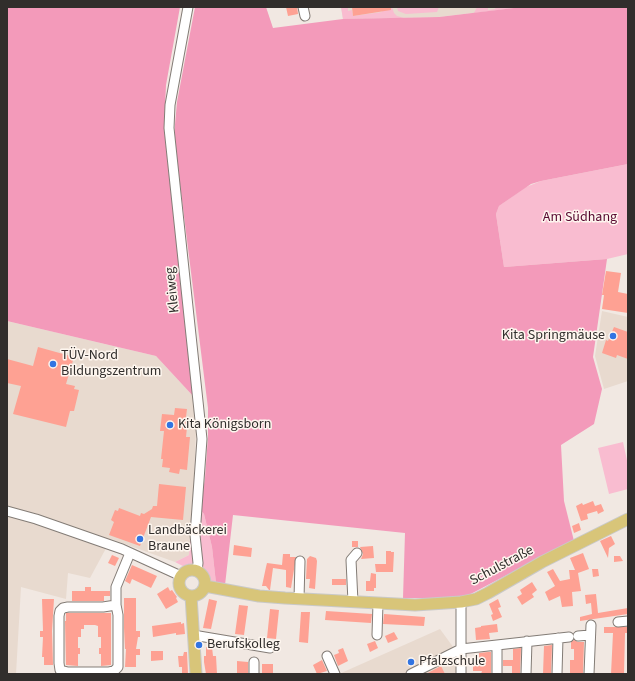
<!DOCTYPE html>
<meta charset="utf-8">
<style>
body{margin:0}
#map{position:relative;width:635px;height:681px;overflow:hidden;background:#f1e8e2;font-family:"Source Sans 3",sans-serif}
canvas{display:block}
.frame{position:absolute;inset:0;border:8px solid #312e2c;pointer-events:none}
</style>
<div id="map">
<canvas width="635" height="681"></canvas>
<div class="frame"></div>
</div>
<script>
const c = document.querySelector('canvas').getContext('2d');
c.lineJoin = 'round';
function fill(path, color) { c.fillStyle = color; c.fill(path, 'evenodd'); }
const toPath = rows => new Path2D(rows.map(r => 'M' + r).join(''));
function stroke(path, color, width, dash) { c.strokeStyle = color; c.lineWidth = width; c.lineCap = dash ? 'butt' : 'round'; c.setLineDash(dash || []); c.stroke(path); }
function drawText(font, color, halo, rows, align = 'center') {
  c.font = font + ' "Source Sans 3",sans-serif'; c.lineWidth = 3; c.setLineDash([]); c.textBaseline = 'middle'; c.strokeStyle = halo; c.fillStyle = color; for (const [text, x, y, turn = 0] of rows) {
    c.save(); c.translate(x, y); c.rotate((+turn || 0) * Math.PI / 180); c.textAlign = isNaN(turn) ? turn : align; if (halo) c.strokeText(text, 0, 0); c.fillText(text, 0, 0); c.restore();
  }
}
const built = toPath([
 [341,7,522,7,439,17,343,19],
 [602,311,628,317,628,381,604,389,595,356],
 [7,321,156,356,193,396,196,431,193,505,189,555,175,562,111,539,90,578,68,573,66,599,21,587,16,674,7,674],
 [440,629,456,651,457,674,339,674]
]);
const green = toPath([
 [341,7,348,7,348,11,352,10,353,16,382,12,381,7,392,7,394,13,397,16,404,18,343,19],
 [397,7,439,7,437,12,406,14,398,11],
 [477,7,488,7,488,10,495,9,496,7,522,7,474,13],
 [628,164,628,254,607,259,504,267,496,214,499,206,526,187,541,181],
 [623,442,628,465,628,489,609,494,598,448],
 [193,505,204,514,212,547,216,583,175,562,189,555]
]);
const forest = toPath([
 [7,7,180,7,166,85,164,128,193,396,156,356,7,321],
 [195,7,266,7,273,28,343,19,439,17,522,7,628,7,628,164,541,181,531,184,499,206,496,214,504,267,607,259,593,357,602,389,594,424,561,445,564,501,574,541,541,557,463,598,403,598,405,533,233,515,225,585,216,583,212,547,204,514,200,510,205,478,208,437,208,408,174,136,177,102]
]);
const building = toPath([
 [286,7,297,7,298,14,288,16],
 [352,7,391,7,391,10,353,16],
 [606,271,621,273,618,292,628,294,628,313,602,309,604,295,602,295],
 [614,327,628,332,628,359,617,355,616,358,602,353,606,340,608,341],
 [38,347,74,357,66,384,75,386,74,389,79,390,74,411,70,411,66,427,13,414,21,386,7,383,7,359,33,366],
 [175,408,187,409,186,417,188,417,186,437,190,437,187,470,180,469,179,474,169,472,170,468,162,467,163,459,161,459,164,431,160,431,162,414,174,415],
 [159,484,186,487,183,520,151,517,140,546,109,535,114,522,111,520,115,510,118,511,119,508,140,516,141,513,144,514,152,509,153,506,157,506],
 [593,501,595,506,601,504,604,511,598,514,597,511,587,514,588,519,581,521,576,506,582,503,583,505],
 [579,523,581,530,574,533,572,526],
 [611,536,615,544,609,548,608,558,600,541],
 [352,541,358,541,358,547,352,547],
 [234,545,252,548,251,557,233,555],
 [373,546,374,558,361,559,363,554,360,547],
 [386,551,391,551,391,552,394,552,393,572,376,572,375,564,386,564],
 [583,553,589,569,578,573,581,591,572,592,573,606,562,607,560,596,549,601,545,592,555,586,547,572,553,569,560,581,570,579,569,570,575,570,570,558],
 [283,554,290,554,290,557,296,557,291,588,286,587,286,570,273,568,270,590,269,590,266,586,262,586,266,567,268,568,266,567,267,563,282,565],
 [112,555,119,558,115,566,108,563],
 [310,556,316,558,317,561,315,589,309,588,310,579,306,579,307,559],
 [614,556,620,556,623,561,614,562],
 [132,565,157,576,151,588,132,579,130,584,125,581],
 [592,569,598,569,599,576,593,577],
 [371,573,376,574,376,588,374,588,374,591,366,591,366,581,370,581],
 [332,579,346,579,346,585,332,585],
 [532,582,537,590,532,594,534,597,522,605,517,597,522,594,520,590],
 [85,587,91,587,91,591,110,591,110,596,104,596,104,601,72,601,72,591,85,591],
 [168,587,170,591,172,590,177,597,176,598,178,602,166,609,157,594],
 [596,594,598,613,628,608,628,614,580,621,580,617,592,614,591,603,586,604,585,595],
 [124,598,136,598,136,631,140,631,140,637,138,637,136,649,140,649,140,655,136,655,136,667,125,667,126,649,125,649,124,628],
 [42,599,54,599,52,631,53,665,44,665,44,657,42,657,43,637,40,637,40,631,43,631],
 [209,599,217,601,211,629,203,628],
 [498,599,501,607,498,608,502,617,493,621,491,615,493,614,489,604],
 [239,605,248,606,244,635,235,634],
 [270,609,279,610,276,639,267,638],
 [326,611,372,614,371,623,325,620],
 [301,612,310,612,308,643,299,642],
 [66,613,111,613,111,665,101,666,101,654,99,654,99,648,101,648,101,637,98,637,98,626,95,625,84,625,84,629,81,629,81,637,78,637,78,648,80,648,80,654,78,654,78,666,66,665,65,621,66,621],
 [384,614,425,617,424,626,383,624],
 [181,622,181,624,184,623,185,634,176,635,176,633,153,637,152,626],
 [497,624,498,632,489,633,490,639,476,640,475,628,481,627,481,626],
 [604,627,628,627,628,633,625,633,624,674,611,674,613,633,604,633],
 [394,632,398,639,388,643,385,636],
 [574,640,578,642,584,642,583,674,570,674,570,660,574,660,574,649,571,649,571,642],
 [375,641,378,648,370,652,367,644],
 [552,645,551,674,543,674,544,646],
 [206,647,212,647,213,656,216,656,217,674,206,674,204,662,204,656,206,656],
 [343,648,348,661,338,666,334,655,339,653,338,650],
 [521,648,520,674,512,674,512,666,503,666,503,660,513,660,513,649],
 [151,651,163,651,163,660,151,661],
 [184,652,187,652,188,674,182,674,182,667,179,667,178,656,183,656],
 [488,652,491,652,491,674,481,674,482,671,473,671,473,664,479,664,479,653],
 [322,660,327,671,317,674,313,665],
 [237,661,248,662,248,673,237,673],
 [262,664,273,664,273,674,262,674],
 [441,666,445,674,426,674]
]);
const minor = toPath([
 [188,7,170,105,169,128,202,439,195,535,198,563,197,571],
 [303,7,305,16],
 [7,511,36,519,122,549,181,576],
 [299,599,300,561],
 [353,602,351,560,357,553],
 [461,602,461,674],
 [116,605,118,615,118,667,114,671,109,672,68,672,60,670,59,663,59,616,60,611,63,608,68,607,103,607,116,605,116,587,130,553],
 [618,622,628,621],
 [193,635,270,648],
 [377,635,378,603],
 [578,636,590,635],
 [327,656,335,674],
 [254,662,254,674],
 [411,674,461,649,569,637],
 [497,674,497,645],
 [526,674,527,641],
 [557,674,558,638],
 [589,674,591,625]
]);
const major = toPath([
 '179 583a13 13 0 1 1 26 0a13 13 0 1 1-26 0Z',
 [205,586,259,596,285,598,415,605,461,602,476,599,488,593,542,562,628,519],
 [191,596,196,674]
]);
const markers = [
 [613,336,4,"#3174e2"],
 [53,364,4,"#3174e2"],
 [170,425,4,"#3174e2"],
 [140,539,4,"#3174e2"],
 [199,645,4,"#3174e2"],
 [411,662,4,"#3174e2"]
];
const parkNames = [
 ["Am Südhang",580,218]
];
const streetNames = [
 ["Kleiweg",173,290,-96],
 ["Schulstraße",502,566,-28]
];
const poiNames = [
 ["Kita Springmäuse",605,336,"right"],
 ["TÜV-Nord",61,356],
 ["Bildungszentrum",61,372],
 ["Kita Königsborn",178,425],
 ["Landbäckerei",148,531],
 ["Braune",148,547],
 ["Berufskolleg",207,645],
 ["Pfalzschule",419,662]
];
fill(built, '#e8dacf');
fill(green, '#f9bcd0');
fill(forest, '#f39aba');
fill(building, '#fea193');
stroke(minor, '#837c76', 11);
stroke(major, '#c9c9c8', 13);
stroke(minor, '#fff', 9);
stroke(major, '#d8c579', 11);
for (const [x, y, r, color] of markers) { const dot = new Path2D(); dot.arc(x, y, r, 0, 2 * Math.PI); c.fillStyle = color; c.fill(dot); stroke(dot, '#fef6ef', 1.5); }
drawText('14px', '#57072f', '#fef6ef', parkNames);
drawText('14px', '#312e2c', '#fef6ef', streetNames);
drawText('14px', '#312e2c', '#fef6ef', poiNames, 'left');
</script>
